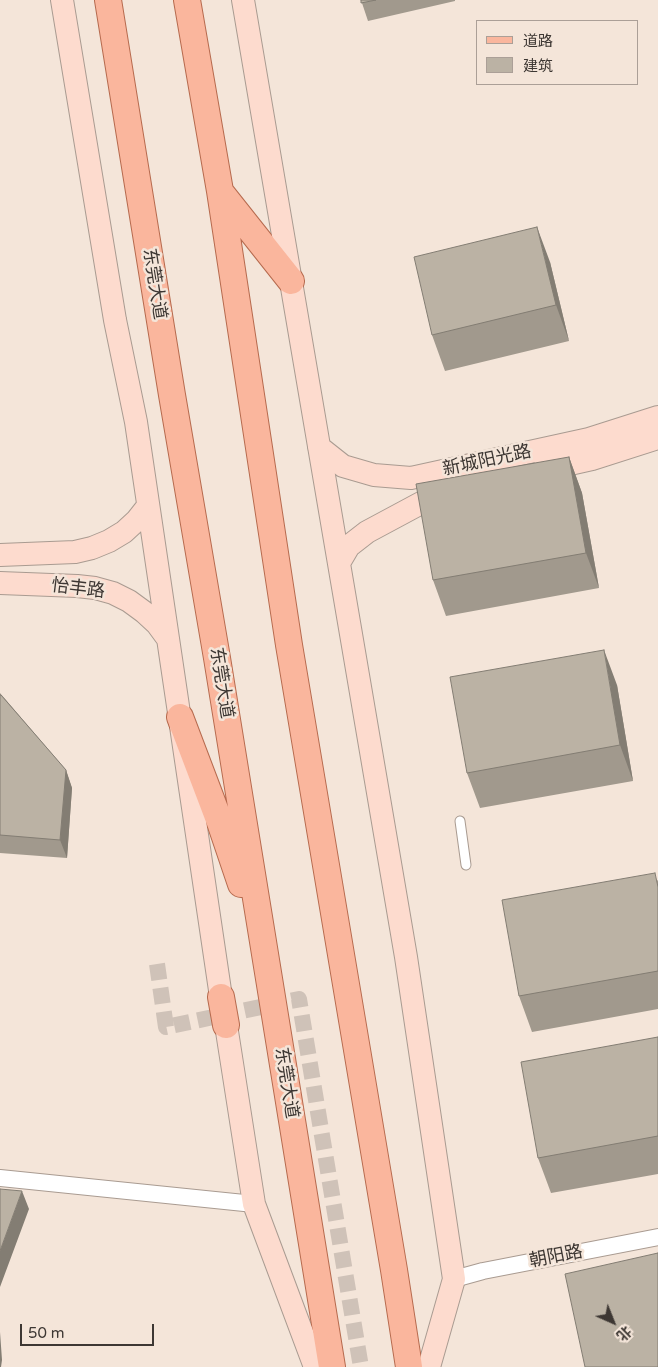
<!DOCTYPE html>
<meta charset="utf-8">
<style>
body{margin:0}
#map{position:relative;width:658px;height:1367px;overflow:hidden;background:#f4e5d9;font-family:"Varela Round","Noto Sans SC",sans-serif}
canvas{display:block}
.legend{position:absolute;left:476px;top:20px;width:162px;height:65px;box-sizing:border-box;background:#f4e5d9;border:1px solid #ab9f97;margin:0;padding:6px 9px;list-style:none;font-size:15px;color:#3d3733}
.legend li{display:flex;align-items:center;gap:10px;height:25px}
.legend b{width:25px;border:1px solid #ab9f97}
.north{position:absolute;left:588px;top:1297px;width:50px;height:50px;-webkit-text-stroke:4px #f4e5d9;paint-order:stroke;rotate:136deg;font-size:14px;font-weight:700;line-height:20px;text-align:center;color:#3d3733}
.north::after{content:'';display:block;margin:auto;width:18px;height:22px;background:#3d3733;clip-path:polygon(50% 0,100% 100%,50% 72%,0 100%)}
.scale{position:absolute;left:20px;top:1324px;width:134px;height:22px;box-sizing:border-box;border:2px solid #3d3733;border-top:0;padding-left:6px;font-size:15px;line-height:18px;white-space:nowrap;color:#3d3733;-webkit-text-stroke:4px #f4e5d9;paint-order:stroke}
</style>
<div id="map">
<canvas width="658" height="1367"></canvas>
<ul class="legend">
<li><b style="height:6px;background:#fab69d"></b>道路</li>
<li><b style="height:14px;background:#bbb2a4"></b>建筑</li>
</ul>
<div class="north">北</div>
<div class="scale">50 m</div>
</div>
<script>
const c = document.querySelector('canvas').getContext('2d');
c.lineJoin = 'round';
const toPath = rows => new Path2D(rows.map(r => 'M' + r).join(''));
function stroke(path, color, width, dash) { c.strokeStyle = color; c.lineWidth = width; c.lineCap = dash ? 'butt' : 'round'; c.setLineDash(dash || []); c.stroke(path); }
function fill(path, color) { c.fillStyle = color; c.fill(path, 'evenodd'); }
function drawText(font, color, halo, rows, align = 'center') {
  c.font = font + ' "Varela Round","Noto Sans SC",sans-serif'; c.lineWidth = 5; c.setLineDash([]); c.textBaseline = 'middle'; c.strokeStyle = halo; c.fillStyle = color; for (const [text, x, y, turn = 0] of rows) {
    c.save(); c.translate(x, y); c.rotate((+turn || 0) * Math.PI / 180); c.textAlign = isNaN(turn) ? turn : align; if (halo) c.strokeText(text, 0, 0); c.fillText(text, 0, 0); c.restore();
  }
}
const streetTunnel = toPath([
 [157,964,166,1027,299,999,361,1367]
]);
const lane = toPath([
 [460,821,466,865]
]);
const street = toPath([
 [0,1178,254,1204],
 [454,1279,483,1271,658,1237]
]);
const secondary = toPath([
 [62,0,115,320,136,422,221,997],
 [243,0,406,957,454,1279,429,1367],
 [319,447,343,466,374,475,411,478,589,439,658,417],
 [543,470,592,459,658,438],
 [0,555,75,552,92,548,109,541,124,532,137,520,148,506],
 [339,563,349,546,367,532,436,495,446,492],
 [0,583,77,586,95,588,113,593,129,601,144,612,157,624,168,639],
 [226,1025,254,1204,315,1367]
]);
const primary = toPath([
 [108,0,172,395,217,658,332,1367],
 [187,0,220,191,289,645,394,1270,409,1367],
 [222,194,291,281],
 [180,717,221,825,241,884],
 [221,997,226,1025]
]);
const wall = toPath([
 [361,0,455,0,455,1,368,21],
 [550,262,569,341,445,371,432,335],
 [569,457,582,493,599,588,446,616,433,580],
 [617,685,633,781,480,808,467,773],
 [0,693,66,770,72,788,67,858,0,853],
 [658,880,658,1009,532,1032,519,996],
 [658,1037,658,1174,551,1193,538,1158]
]);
const shadedWall = toPath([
 [537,227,550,262,569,341,556,305],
 [569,457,582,493,599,588,586,553],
 [604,650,617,685,633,781,620,745],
 [66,770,72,788,67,858,60,840],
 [22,1191,29,1209,0,1287,0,1251],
 [0,1332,2,1360,1,1367,0,1367]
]);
const building = toPath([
 [361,0,376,0,361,3,361,0],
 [537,227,556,305,432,335,414,257,537,227],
 [569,457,586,553,433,580,416,484,569,457],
 [604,650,620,745,467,773,450,677,604,650],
 [0,695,1,695,66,770,60,840,0,835,0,695],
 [655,873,658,887,658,971,519,996,502,900,655,873],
 [658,1037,658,1136,538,1158,521,1062,658,1037],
 [0,1189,22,1191,0,1251,0,1189],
 [658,1253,658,1367,585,1367,565,1274,658,1253]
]);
const streetNames = [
 ["东莞大道",154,284,81],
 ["新城阳光路",487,461,-12],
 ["怡丰路",78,589,7],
 ["东莞大道",221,683,81],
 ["东莞大道",286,1083,81],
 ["朝阳路",556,1257,-11]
];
stroke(streetTunnel, '#cfc2b8', 16, [16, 8]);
stroke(lane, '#a99b91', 11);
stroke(street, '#a99b91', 18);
stroke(secondary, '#a99b91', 24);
stroke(primary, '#b66a4e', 28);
stroke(lane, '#fff', 9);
stroke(street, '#fff', 16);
stroke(secondary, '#fddbce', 22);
stroke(primary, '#fab69d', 26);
fill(wall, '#a1998d');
fill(shadedWall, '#837d73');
fill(building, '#bbb2a4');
stroke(building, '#837d73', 1);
drawText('18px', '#3d3733', '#f4e5d9', streetNames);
</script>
